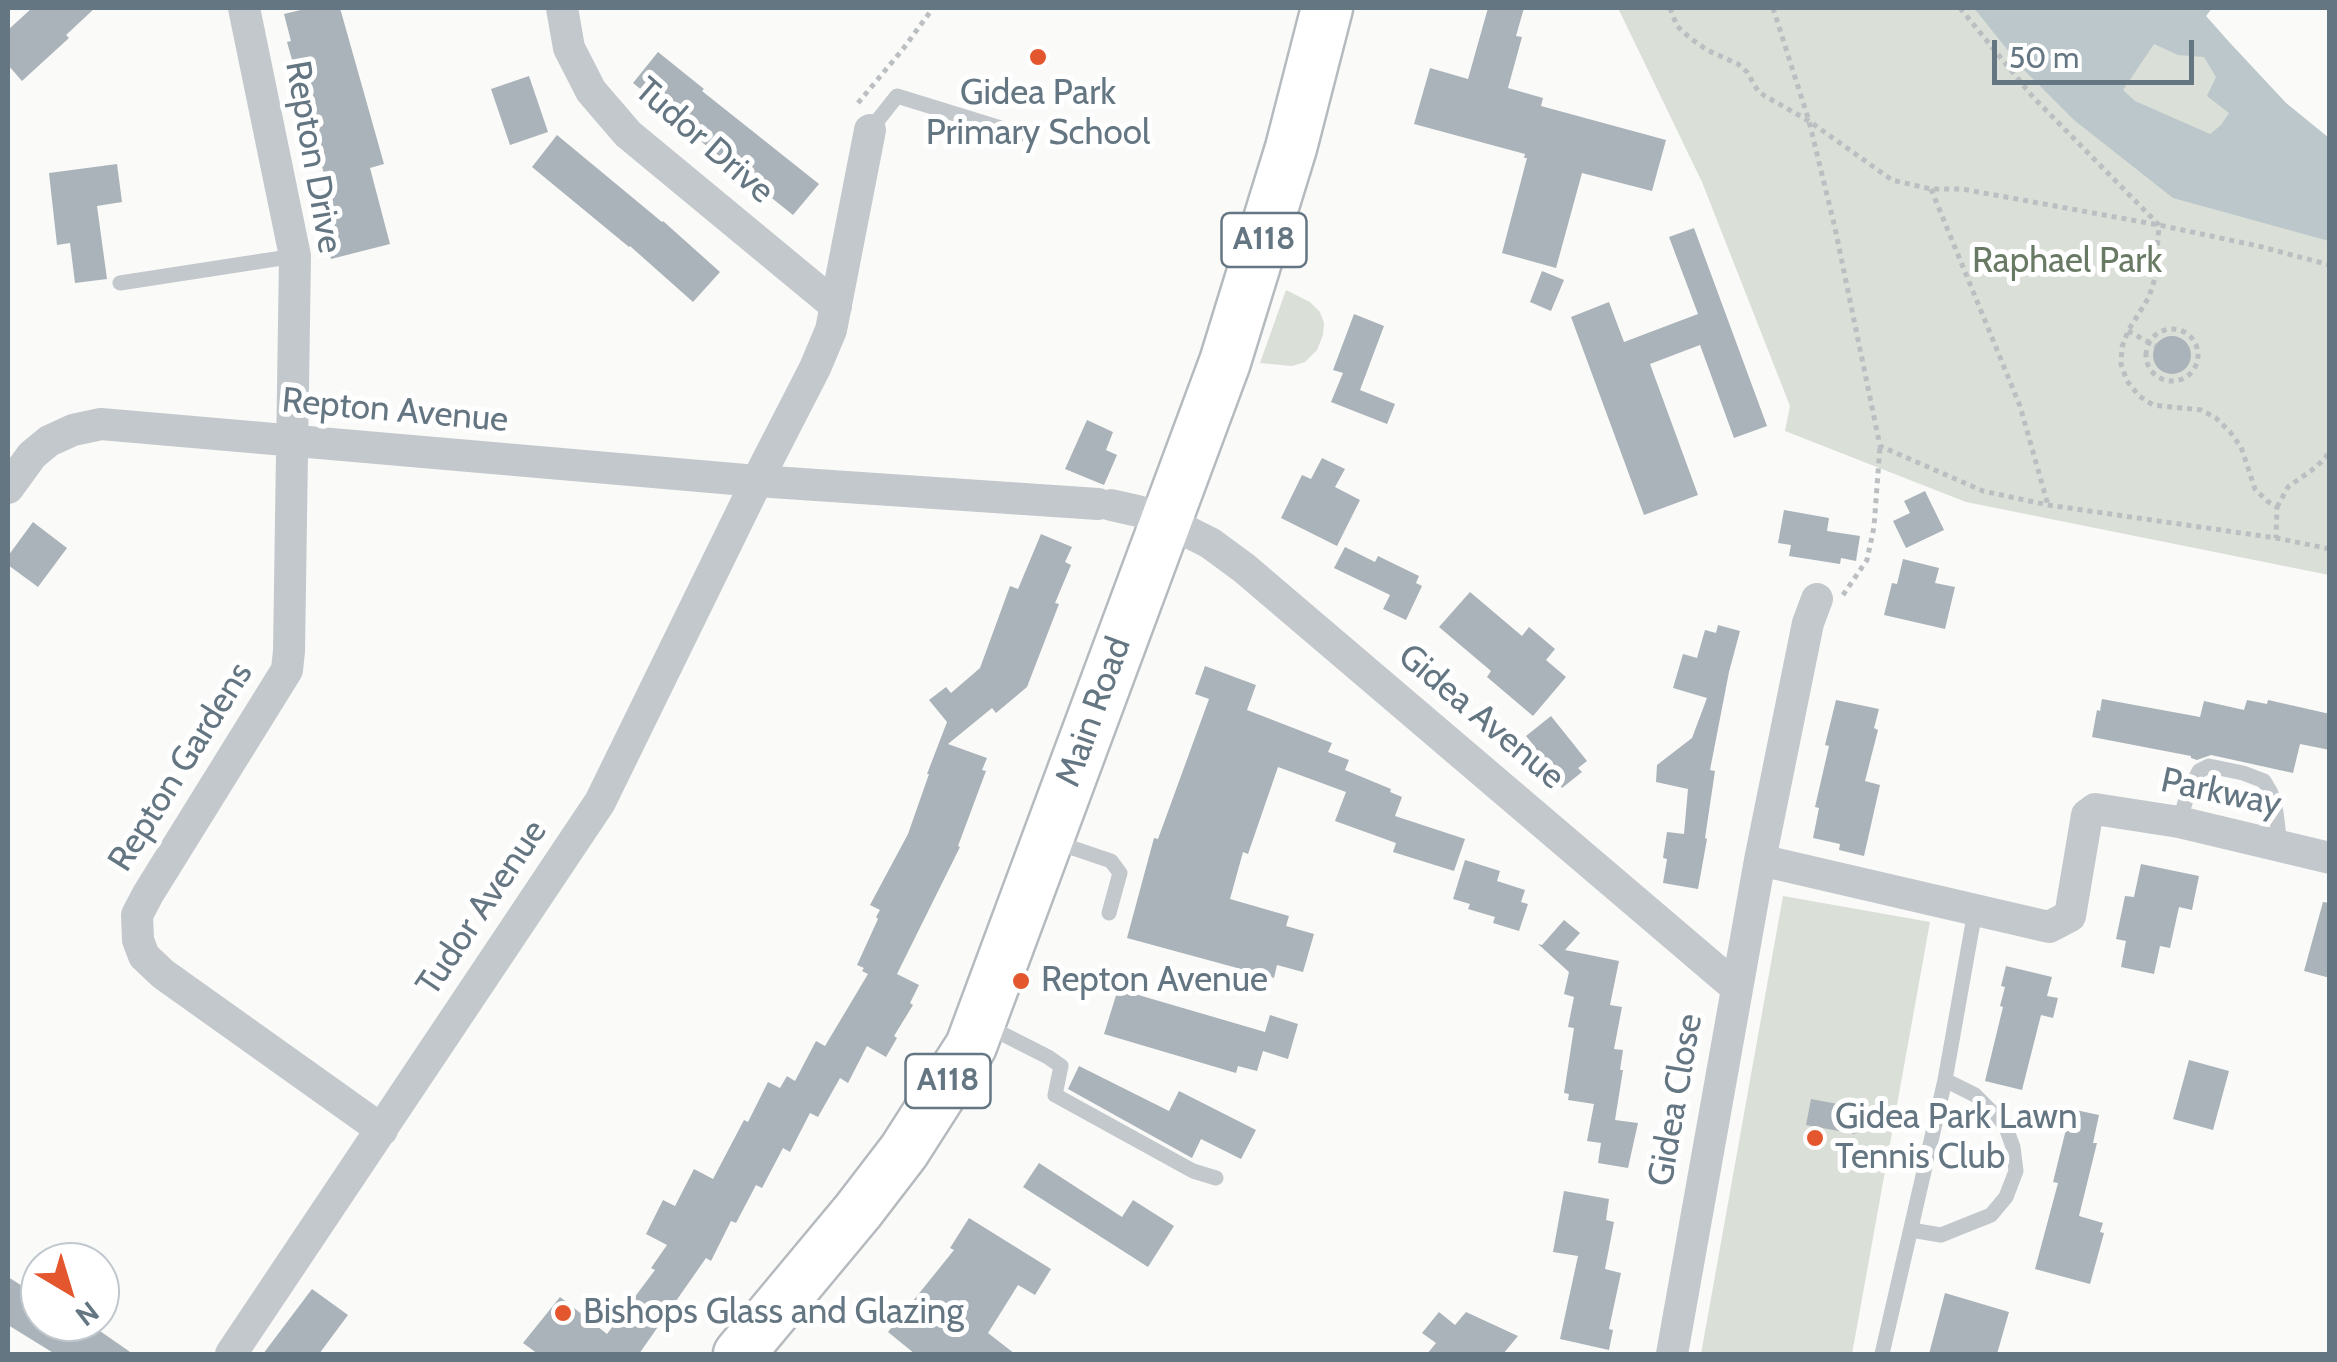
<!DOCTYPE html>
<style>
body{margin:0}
#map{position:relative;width:2337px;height:1362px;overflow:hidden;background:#fafaf8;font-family:Cabin,sans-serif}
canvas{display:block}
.frame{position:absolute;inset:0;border:10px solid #657683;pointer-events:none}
.north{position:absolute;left:20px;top:1242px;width:100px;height:100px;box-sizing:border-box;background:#fff;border:2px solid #c1c8cd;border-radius:50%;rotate:142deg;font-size:28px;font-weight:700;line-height:40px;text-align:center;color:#657683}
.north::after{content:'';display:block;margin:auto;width:35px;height:45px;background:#e4572e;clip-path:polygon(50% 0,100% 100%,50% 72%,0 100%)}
.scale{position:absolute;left:1992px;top:40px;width:202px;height:45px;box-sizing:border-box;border:5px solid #657683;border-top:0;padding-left:12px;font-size:30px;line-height:35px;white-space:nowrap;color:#657683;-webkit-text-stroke:8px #fff;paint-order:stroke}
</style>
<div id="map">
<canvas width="2337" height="1362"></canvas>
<div class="frame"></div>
<div class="north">N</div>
<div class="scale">50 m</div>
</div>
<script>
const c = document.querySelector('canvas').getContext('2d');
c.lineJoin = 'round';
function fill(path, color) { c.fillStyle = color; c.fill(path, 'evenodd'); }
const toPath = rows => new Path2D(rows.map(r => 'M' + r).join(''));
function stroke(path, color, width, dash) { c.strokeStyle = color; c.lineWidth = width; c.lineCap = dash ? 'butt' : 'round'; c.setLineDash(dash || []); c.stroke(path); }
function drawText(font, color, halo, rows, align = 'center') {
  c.font = font + ' Cabin,sans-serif'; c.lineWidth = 10; c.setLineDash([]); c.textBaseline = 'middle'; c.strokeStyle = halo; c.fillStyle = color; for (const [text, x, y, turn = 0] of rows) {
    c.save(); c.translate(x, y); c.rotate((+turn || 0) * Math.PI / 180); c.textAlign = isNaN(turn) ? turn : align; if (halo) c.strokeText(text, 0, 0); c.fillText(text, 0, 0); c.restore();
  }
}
const green = toPath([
 [1618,8,2212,8,2206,16,2229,42,2286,103,2329,138,2329,575,1966,502,1785,431,1790,406,1702,182],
 [1286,290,1310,302,1320,312,1324,323,1323,335,1317,350,1305,362,1292,366,1260,363],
 [1783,896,1930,922,1852,1354,1701,1354]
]);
const water = toPath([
 [1974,8,2212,8,2206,16,2229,42,2286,103,2329,138,2329,241,2173,198,2074,120,2022,68],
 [2154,44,2178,55,2204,57,2216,77,2207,96,2229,113,2221,125,2210,134,2135,101,2123,90]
]);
const building = toPath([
 [32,8,95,8,66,35,69,38,22,81,8,65,8,30],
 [309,8,340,8,384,164,370,168,390,244,331,259,314,192,328,188,287,42,291,41,284,14],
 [1488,8,1524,8,1516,36,1522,37,1508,88,1543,98,1541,106,1666,140,1652,191,1582,173,1556,268,1502,253,1527,158,1524,158,1525,154,1414,124,1430,68,1468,79],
 [658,52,704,89,702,91,819,184,793,215,693,135,694,133,633,83],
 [529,76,548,132,510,145,491,89],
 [557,135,662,222,663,221,720,272,693,302,630,246,629,247,532,167],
 [117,164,122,202,97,206,107,279,75,283,70,243,57,245,49,173],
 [1694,228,1767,426,1734,438,1700,345,1650,364,1698,495,1644,515,1571,317,1609,302,1624,342,1698,314,1669,237],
 [1542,271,1564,280,1551,311,1530,302],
 [1354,314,1384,326,1360,390,1395,404,1387,424,1331,402,1343,373,1333,370],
 '2153 355a19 19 0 1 1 38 0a19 19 0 1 1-38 0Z',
 [1087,420,1113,432,1106,450,1117,455,1104,485,1065,469],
 [1322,458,1345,469,1335,487,1360,500,1337,546,1281,518,1302,475,1311,479],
 [1925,491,1944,530,1906,548,1893,521,1910,513,1904,501],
 [1784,510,1829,518,1827,531,1860,536,1856,561,1841,558,1840,564,1789,556,1791,545,1778,543],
 [33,522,67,548,38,587,8,565,8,556],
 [1041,534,1072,547,1065,562,1071,565,1055,603,1059,604,1027,687,996,713,992,708,948,744,987,758,982,770,986,771,958,846,960,847,897,974,919,985,910,1003,913,1005,894,1036,897,1038,886,1057,867,1046,848,1083,840,1078,818,1117,810,1113,790,1152,783,1148,762,1188,756,1185,736,1223,731,1221,711,1261,706,1258,639,1354,538,1354,523,1343,560,1297,607,1334,655,1270,651,1268,667,1245,646,1234,663,1200,675,1206,694,1169,713,1179,744,1120,748,1122,768,1082,780,1088,787,1076,795,1081,816,1041,825,1046,868,974,862,971,864,968,857,965,878,919,876,917,880,910,870,905,908,834,929,774,927,774,947,722,929,700,946,687,951,693,980,668,1010,586,1018,589],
 [1345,547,1375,562,1378,556,1419,576,1416,583,1422,586,1406,620,1383,609,1390,595,1334,568],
 [1903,559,1939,568,1935,583,1955,587,1945,629,1884,615,1892,583,1897,584],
 [1470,592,1522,636,1529,627,1555,649,1546,660,1566,677,1533,716,1487,677,1491,671,1439,627],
 [1718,625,1740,631,1729,672,1710,770,1715,771,1705,838,1707,839,1698,889,1663,883,1667,859,1663,858,1667,832,1684,834,1688,789,1656,782,1657,765,1692,738,1707,698,1673,688,1683,654,1697,658,1705,630,1716,633],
 [1205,666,1256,685,1247,710,1332,743,1328,752,1349,760,1345,770,1391,789,1390,792,1402,797,1395,816,1465,839,1454,871,1393,852,1396,843,1335,821,1346,792,1278,767,1248,854,1243,852,1230,899,1289,916,1286,926,1314,934,1303,972,1277,965,1274,978,1127,938,1154,838,1158,839,1209,699,1195,694],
 [2102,699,2200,717,2204,701,2244,710,2247,700,2267,704,2268,700,2330,714,2330,750,2300,744,2293,773,2211,755,2197,760,2191,758,2191,756,2092,737,2097,710,2100,711],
 [1836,700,1879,709,1874,728,1878,730,1865,781,1880,785,1864,856,1839,850,1840,844,1813,838,1819,808,1815,807,1829,746,1825,745],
 [1551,716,1587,761,1578,768,1582,772,1562,788,1532,749,1535,747,1526,736],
 [1465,860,1500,871,1497,881,1525,890,1521,902,1528,904,1519,931,1493,923,1495,917,1468,909,1470,904,1453,899],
 [2141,864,2199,876,2192,910,2179,907,2170,948,2160,946,2154,974,2121,967,2126,941,2116,939,2125,896,2134,897],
 [2323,902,2330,903,2330,978,2304,971],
 [1564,920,1580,933,1565,950,1619,961,1610,1005,1622,1007,1614,1049,1623,1050,1620,1070,1623,1070,1615,1120,1638,1123,1628,1168,1598,1163,1601,1143,1587,1141,1594,1104,1568,1100,1569,1094,1564,1093,1574,1028,1568,1027,1574,997,1564,994,1569,972,1538,944,1542,945],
 [2006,966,2052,977,2047,996,2058,998,2053,1018,2041,1015,2022,1090,1985,1081,2003,1007,2000,1006,2005,987,2001,986],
 [1118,989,1265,1032,1270,1015,1298,1024,1288,1059,1263,1051,1257,1071,1238,1066,1236,1073,1104,1034],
 [2189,1060,2229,1071,2213,1130,2173,1119],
 [1079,1066,1169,1111,1179,1091,1256,1130,1241,1159,1201,1139,1192,1158,1068,1089],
 [1811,1099,1859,1108,1855,1134,1806,1125],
 [2071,1109,2099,1115,2093,1143,2097,1143,2079,1216,2103,1223,2100,1232,2104,1233,2090,1284,2035,1269,2058,1183,2053,1182],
 [1039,1163,1122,1217,1133,1200,1174,1226,1148,1267,1023,1187],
 [1564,1191,1609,1199,1606,1220,1614,1222,1605,1269,1621,1273,1609,1329,1613,1330,1609,1350,1560,1339,1578,1256,1553,1252],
 [969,1218,1051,1269,1035,1295,1018,1285,988,1333,1015,1354,915,1354,888,1332,954,1250,950,1248],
 [8,1277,40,1297,40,1322,87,1322,133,1354,55,1354,8,1325],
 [312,1289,348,1315,319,1354,263,1354],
 [1945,1293,2009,1312,1997,1354,1929,1354],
 [1439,1312,1455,1325,1466,1312,1518,1336,1503,1354,1427,1354,1436,1343,1422,1333]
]);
const path = toPath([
 [1670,8,1677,26,1690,38,1707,50,1738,64,1747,72,1758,91,1765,96,1809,121,1892,180,1931,189,1962,189,2159,225,2258,246,2330,265],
 [1773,8,1809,121,1835,228,1880,446,1983,491,2048,505,2276,538,2330,549],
 [1960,8,2033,97,2159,225,2155,278,2149,297,2128,331,2122,347,2121,364,2127,381,2139,396,2153,405,2201,410,2216,418,2230,432,2241,447,2255,489,2267,501,2277,507,2276,538],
 [858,103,903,49,933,8],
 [1931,189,2020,406,2048,505],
 '2146 355a26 26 0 1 1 52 0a26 26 0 1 1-52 0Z',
 [2128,331,2156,346],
 [2277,507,2288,487,2316,467,2326,457,2330,449],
 [1843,595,1867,560,1874,527,1880,446]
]);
const service = toPath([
 [870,130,897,96,1020,134],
 [120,283,295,256],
 [2179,822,2188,793,2199,771,2209,766,2243,773,2264,781,2271,793,2276,812,2280,845],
 [1055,842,1111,861,1120,873,1109,913],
 [987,1026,1048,1057,1061,1066,1055,1095,1193,1171,1216,1178],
 [1911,1230,1941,1235,1991,1215,2006,1197,2016,1171,2013,1147,2005,1125,1975,1095,1945,1080,1975,911],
 [1882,1354,1945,1080]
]);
const minor = toPath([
 [244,8,295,256,289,651,287,670,148,894,137,915,138,940,144,956,163,974,382,1130],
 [562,8,569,48,591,91,628,134,836,306],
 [8,488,32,455,49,441,73,430,101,424,757,481,1098,504],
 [1111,505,1138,511,1164,520,1210,543,1244,568,1737,988],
 [1760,860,1808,623,1817,599],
 [231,1354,600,802,757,481,815,368,831,330,870,130],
 [1672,1354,1760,860,2049,927,2070,916,2087,815,2095,809,2179,822,2330,858]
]);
const primary = toPath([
 [739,1354,858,1211,904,1151,971,1046,1225,362,1291,148,1327,8]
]);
const markers = [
 [1038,57,10,"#e4572e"],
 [1021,981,10,"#e4572e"],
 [1815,1138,10,"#e4572e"],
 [563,1313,10,"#e4572e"]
];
const shields = [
 [1264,240,85],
 [948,1081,85]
];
const shieldNames = [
 ["A118",1264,240],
 ["A118",948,1081]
];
const poiNames = [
 ["Gidea Park",1038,94,"center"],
 ["Primary School",1038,134,"center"],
 ["Repton Avenue",1041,981],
 ["Gidea Park Lawn",1835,1118],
 ["Tennis Club",1835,1158],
 ["Bishops Glass and Glazing",583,1313]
];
const streetNames = [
 ["Tudor Drive",704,141,41],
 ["Repton Drive",313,157,80],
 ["Repton Avenue",395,411,5],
 ["Main Road",1094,712,-70],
 ["Gidea Avenue",1481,717,40],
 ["Repton Gardens",181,767,-58],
 ["Parkway",2221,793,12],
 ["Tudor Avenue",482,908,-56],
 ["Gidea Close",1676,1100,-80]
];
const parkNames = [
 ["Raphael Park",2067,262]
];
fill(green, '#dadfd7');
fill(water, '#bbc7cb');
fill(building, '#aab3b9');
stroke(primary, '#b5babe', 55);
stroke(path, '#bbbfc2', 5, [5, 5]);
stroke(service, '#c3c8cc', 15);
stroke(minor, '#c3c8cc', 32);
stroke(primary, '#fff', 50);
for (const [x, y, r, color] of markers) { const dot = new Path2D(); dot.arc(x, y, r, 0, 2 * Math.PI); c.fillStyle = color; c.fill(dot); stroke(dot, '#fff', 4); }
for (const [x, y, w] of shields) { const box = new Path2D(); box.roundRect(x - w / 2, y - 27, w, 54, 8); c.fillStyle = '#fff'; c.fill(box); stroke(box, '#657683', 2.5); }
drawText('bold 32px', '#657683', null, shieldNames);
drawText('35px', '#657683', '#fff', poiNames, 'left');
drawText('35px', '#657683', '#fff', streetNames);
drawText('35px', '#687a64', '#fff', parkNames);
</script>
